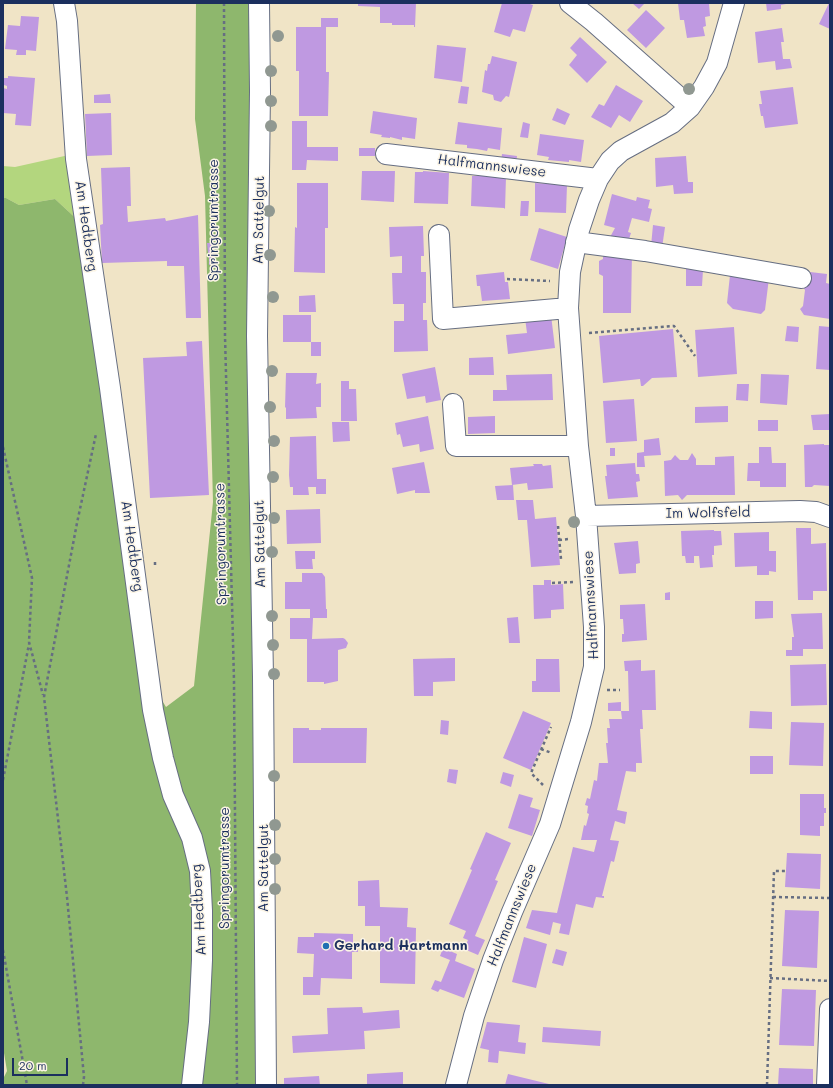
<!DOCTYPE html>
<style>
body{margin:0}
#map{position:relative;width:833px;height:1088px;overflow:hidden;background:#f0e4c6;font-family:Mali,sans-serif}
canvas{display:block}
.frame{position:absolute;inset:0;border:4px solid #1b2f5e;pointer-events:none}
.scale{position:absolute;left:12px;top:1058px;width:56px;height:18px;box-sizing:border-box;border:2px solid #1b2f5e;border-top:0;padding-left:5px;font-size:12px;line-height:14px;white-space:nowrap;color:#1b2f5e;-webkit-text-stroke:3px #fcf5e5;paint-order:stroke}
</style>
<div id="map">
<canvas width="833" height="1088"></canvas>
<div class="frame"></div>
<div class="scale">20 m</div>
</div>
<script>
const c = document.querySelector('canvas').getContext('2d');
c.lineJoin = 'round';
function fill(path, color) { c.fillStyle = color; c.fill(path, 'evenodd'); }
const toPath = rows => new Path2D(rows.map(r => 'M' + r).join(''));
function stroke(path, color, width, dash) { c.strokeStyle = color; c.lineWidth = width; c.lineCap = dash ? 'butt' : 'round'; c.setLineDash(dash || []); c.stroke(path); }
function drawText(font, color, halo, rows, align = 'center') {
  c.font = font + ' Mali,sans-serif'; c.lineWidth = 3; c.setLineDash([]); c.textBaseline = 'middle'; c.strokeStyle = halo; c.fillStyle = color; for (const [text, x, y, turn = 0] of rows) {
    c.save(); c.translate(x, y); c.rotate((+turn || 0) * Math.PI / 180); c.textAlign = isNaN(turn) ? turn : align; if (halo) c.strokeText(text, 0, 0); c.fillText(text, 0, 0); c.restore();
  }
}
const green = toPath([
 [69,155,81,223,55,199,19,205,6,198,3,198,3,166,15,167]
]);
const forest = toPath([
 [196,3,250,3,256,680,255,962,257,1085,3,1085,3,1079,7,1071,3,1047,3,198,6,198,19,205,55,199,81,223,143,669,166,707,194,686,213,502,205,196,195,119]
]);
const building = toPath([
 [358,3,416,3,415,27,414,27,414,25,392,25,392,23,380,23,380,7,358,6],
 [502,3,527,3,533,5,525,32,513,29,510,37,494,32],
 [632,3,645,3,639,9],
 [678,3,709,3,710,16,705,17,706,26,703,27,705,36,687,38,684,20,680,20],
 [766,3,786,3,786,4,781,5,781,9,767,11],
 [829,3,830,3,830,29,819,24],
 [646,10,665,28,646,48,627,30],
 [21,16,39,17,36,51,26,50,26,55,16,55,17,50,5,49,8,25,20,26],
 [321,18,338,18,338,27,326,27,326,72,329,72,328,116,299,116,299,71,296,71,296,27,321,27],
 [782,28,784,42,781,42,783,59,790,59,792,68,776,70,775,61,758,63,755,32],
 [580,37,607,62,587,83,569,65,577,55,570,48],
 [437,45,466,48,462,82,434,78],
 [492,56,517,62,509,97,506,96,501,102,494,100,493,95,482,92,485,70,487,71,488,64,490,64],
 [8,76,35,78,31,126,15,125,16,114,3,113,3,88,7,89,7,86,4,85,4,78,8,78],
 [616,85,643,101,630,122,619,115,611,128,591,117,599,104,604,106],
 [461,86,469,87,467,104,458,103],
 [793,87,798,124,765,128,763,116,761,116,759,104,762,104,760,91],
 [110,94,111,103,94,103,94,95],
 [557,108,570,114,565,125,552,120],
 [373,111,417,118,415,139,402,137,402,140,390,137,390,138,381,137,382,135,370,133],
 [111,113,112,155,87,156,85,114],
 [292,121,307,121,307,147,338,147,338,161,307,160,306,170,292,170],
 [458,122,502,128,500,150,488,148,487,151,477,149,467,148,467,145,455,144],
 [523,122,530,124,528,138,520,137],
 [540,134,584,140,581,162,569,160,569,162,548,160,549,157,537,155],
 [359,148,375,148,375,156,359,156],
 [502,154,517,156,516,164,501,162],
 [686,156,688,182,693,182,693,193,674,194,673,185,656,187,655,158],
 [130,167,131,206,127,206,128,222,165,218,166,221,198,215,201,318,186,318,184,266,167,266,167,261,102,263,100,225,103,224,101,168],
 [362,171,395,171,394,202,361,200],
 [423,171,449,173,448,204,414,203,415,172,423,172],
 [480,174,506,177,505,209,504,208,471,206,472,176,480,176],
 [297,183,328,183,328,228,325,228,325,273,294,272,295,227,297,228],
 [535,183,567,185,566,213,535,212],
 [612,194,636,201,637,197,650,200,648,208,652,209,649,222,632,218,628,232,631,233,628,242,609,239,615,228,604,225],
 [521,201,529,201,528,216,520,216],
 [653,225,665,227,662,248,651,246],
 [423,226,424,256,421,256,421,272,426,272,426,303,423,303,423,320,427,320,428,351,394,352,394,321,404,321,404,304,393,304,392,273,402,273,402,256,390,257,389,227],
 [539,228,567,237,558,269,530,260],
 [207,243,213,243,214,265,209,265,209,253,208,253],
 [603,251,632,251,631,313,603,313,603,276,599,274,599,261,603,259],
 [686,269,703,270,702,286,686,286],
 [504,272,505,282,508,282,510,299,482,301,480,286,477,286,476,275],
 [810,272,827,274,826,283,830,284,830,319,804,315,800,309,803,306,805,290,802,286,809,281],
 [730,275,769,278,765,310,761,314,733,309,727,303],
 [315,295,316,312,299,312,299,296],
 [283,315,311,315,311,342,283,342],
 [551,315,555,348,508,354,506,335,527,333,525,318],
 [787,326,799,327,798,342,785,341],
 [819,326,830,327,830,370,816,369],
 [734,327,737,374,698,377,695,330],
 [673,329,677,377,652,378,643,386,641,386,640,379,603,383,599,336],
 [202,341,209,495,150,498,143,358,187,356,186,342],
 [311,342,321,342,321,356,311,356],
 [493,357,494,375,469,375,469,358],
 [435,367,441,400,426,403,425,396,407,399,402,374],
 [286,373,317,373,316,384,321,383,321,407,316,407,317,418,286,419,286,407,285,408],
 [552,374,553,400,493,401,493,390,507,390,506,375],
 [761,374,789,375,787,405,760,403],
 [341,381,349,381,349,389,356,389,357,421,341,421],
 [737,384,749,384,748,401,736,400],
 [634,399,637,441,606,443,603,401],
 [728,406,728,422,695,423,695,407],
 [830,414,830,430,813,430,811,415],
 [428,416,434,449,420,452,419,444,403,447,400,434,397,435,395,423],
 [495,416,495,433,468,434,468,417],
 [758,420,778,420,778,431,758,431],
 [332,422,349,422,350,441,333,442],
 [316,436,317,479,326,479,326,494,316,494,316,487,308,487,309,495,293,495,293,487,290,487,289,475,290,437],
 [659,438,661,455,644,456,645,467,637,467,637,453,644,452,644,440],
 [824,444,824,445,830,445,830,486,814,485,812,487,805,487,804,445],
 [759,447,771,447,772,463,786,463,786,487,760,487,760,481,747,481,748,463,759,463],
 [610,448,615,448,615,456,610,456],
 [692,453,696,459,696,465,715,465,715,457,734,456,735,495,687,495,682,500,678,495,665,496,664,461,671,460,675,455,680,460,688,460],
 [424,462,430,493,415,493,415,490,397,494,392,468],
 [635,463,636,474,639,474,640,481,636,482,638,497,608,499,605,476,607,476,606,465],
 [533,464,542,464,543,466,551,465,553,488,528,490,527,483,512,485,510,468,534,466],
 [513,485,514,500,497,500,495,486],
 [516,500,533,500,535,519,556,517,560,565,531,567,527,520,518,520],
 [320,509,321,543,287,544,286,510],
 [796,528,811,528,811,544,826,543,827,591,813,591,813,600,798,600],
 [714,530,714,531,721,531,722,545,714,546,714,555,712,555,713,567,700,568,699,556,694,556,694,563,686,563,685,556,682,556,681,531],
 [769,532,769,551,776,551,776,572,769,571,769,575,757,575,757,566,735,567,734,533],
 [638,541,640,563,636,564,636,573,619,574,614,543],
 [295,551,315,551,315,559,312,559,313,569,296,569],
 [302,573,322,573,325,577,326,609,327,609,327,618,313,618,312,639,343,638,345,639,348,643,346,648,338,650,338,681,324,684,324,682,307,682,307,639,290,639,290,618,310,618,310,609,285,609,285,582,302,582],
 [544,580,551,580,551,585,563,584,564,609,551,610,551,618,534,619,533,585,544,585],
 [670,592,670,600,665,600,665,593],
 [755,601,773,601,773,618,755,619],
 [645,604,647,640,622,642,622,634,624,634,623,619,620,619,620,605],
 [822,613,823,649,803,649,803,656,786,656,786,650,792,650,792,637,794,637,791,614],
 [518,617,520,643,509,643,507,618],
 [455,658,455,681,433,682,433,696,414,696,413,659],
 [536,659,559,659,560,692,532,692,532,681,536,681],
 [641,660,641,671,655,670,656,710,642,710,643,729,640,729,642,763,636,763,636,772,626,771,617,810,627,812,625,824,615,821,610,840,619,841,614,862,611,861,602,896,604,896,604,898,596,897,593,908,576,904,569,935,559,933,561,924,553,922,550,935,526,928,532,910,557,913,573,847,594,852,597,840,581,840,584,825,586,826,589,814,587,813,588,806,585,805,587,798,590,799,594,780,597,781,599,763,608,763,606,743,608,743,607,728,610,728,609,719,622,719,621,711,629,711,628,671,625,671,624,661],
 [826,664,827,705,791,706,790,665],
 [621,702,621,711,608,711,608,703],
 [523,711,551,723,531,770,503,758],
 [750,711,772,712,772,729,749,728],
 [441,720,449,721,448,735,440,734],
 [791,722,824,723,823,766,789,765],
 [293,728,309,728,309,730,321,730,321,728,367,728,366,763,293,763],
 [750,756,773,756,773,774,750,774],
 [449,769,458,770,456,784,447,782],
 [503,772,514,775,511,787,500,783],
 [519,794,533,798,530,807,540,810,532,836,508,828],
 [800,794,824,794,824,808,826,808,826,813,824,813,824,826,820,826,820,836,800,835],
 [486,832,511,843,495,880,498,881,475,936,485,940,478,955,464,949,468,940,463,938,466,931,449,924,472,870,470,869],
 [787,853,821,854,820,889,785,887],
 [379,880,380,907,408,908,407,927,416,928,415,984,380,983,380,926,365,926,365,906,358,906,358,881],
 [785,910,819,911,817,968,782,966],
 [314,933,353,934,353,949,358,949,358,952,352,952,352,979,321,978,320,995,303,995,303,977,313,977,314,954,297,953,298,937,314,937],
 [524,937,547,944,536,988,512,982],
 [443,948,457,954,455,961,475,969,464,998,440,989,438,992,431,989,435,980,441,982,450,960,440,956],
 [556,949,567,952,563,966,552,963],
 [782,989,816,990,814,1046,779,1045],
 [362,1007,363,1013,399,1010,400,1028,364,1031,365,1049,293,1053,292,1036,328,1034,327,1008],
 [487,1022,520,1025,518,1042,526,1043,525,1054,499,1051,498,1063,488,1062,489,1050,480,1048],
 [543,1027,601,1031,600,1046,542,1042],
 [779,1068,813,1069,813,1085,778,1085],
 [403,1072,403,1085,367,1085,367,1074],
 [508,1074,549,1084,549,1085,505,1085],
 [319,1076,320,1085,284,1085,284,1078]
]);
const path = toPath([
 [224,3,225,336,234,680,237,1085],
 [507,279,550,281],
 [589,333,674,326,695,356],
 [3,447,32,578,29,642,43,695],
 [558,526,561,559],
 [559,540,569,539],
 [155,562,155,568],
 [552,583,573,582],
 [607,690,620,690],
 [541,749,552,753],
 [3,780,29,644],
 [543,785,531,773,551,727],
 [773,897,830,898],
 [3,950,27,1085],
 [770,978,830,981],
 [83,1085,84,1077,67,897,44,697,77,523,96,434],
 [767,1085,774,871,787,871]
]);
const minor = toPath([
 [64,3,67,21,76,159,110,388,153,710,163,758,173,795,192,838,200,871,202,911,202,960,199,1022,192,1085],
 [259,3,260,91,257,336,263,677,266,1085],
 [570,3,594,22,690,107],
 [386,154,598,179],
 [439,235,443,319,568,308],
 [576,242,645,251,801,278],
 [453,404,456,446,578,446],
 [586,516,800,511,816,512,830,517],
 [456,1085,474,1016,493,960,512,912,550,824,581,722,594,667,594,627,586,516,578,446,568,308,570,272,579,230,589,200,598,179,610,161,621,151,672,123,690,107,704,87,717,63,734,3],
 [827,1085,830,1009]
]);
const trees = [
 [278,36],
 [271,71],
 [689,89],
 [271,101],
 [271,126],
 [269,211],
 [270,255],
 [273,297],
 [272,371],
 [270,407],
 [274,441],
 [273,477],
 [274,518],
 [574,522],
 [272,552],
 [272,616],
 [273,645],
 [274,674],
 [274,776],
 [275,825],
 [275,859],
 [275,889]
];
const markers = [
 [326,946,4,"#1f6fb2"]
];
const streetNames = [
 ["Halfmannswiese",492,166,7],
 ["Springorumtrasse",214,220,-90],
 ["Am Sattelgut",259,220,-89],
 ["Am Hedtberg",86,226,82],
 ["Im Wolfsfeld",708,513,-1],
 ["Springorumtrasse",221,544,-91],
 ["Am Sattelgut",260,544,-91],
 ["Am Hedtberg",132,546,82],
 ["Halfmannswiese",591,605,-93],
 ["Springorumtrasse",225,868,-90],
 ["Am Sattelgut",264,868,-90],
 ["Am Hedtberg",199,910,-93],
 ["Halfmannswiese",512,915,-68]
];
const poiNames = [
 ["Gerhard Hartmann",334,946]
];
fill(green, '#b3d67e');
fill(forest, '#8eb76d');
fill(building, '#bf99e1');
stroke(minor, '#666e82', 22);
stroke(path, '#666e82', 2.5, [3, 3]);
stroke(minor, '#fff', 20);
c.fillStyle = '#909891';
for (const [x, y] of trees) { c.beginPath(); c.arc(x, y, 6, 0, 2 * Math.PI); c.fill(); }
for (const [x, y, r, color] of markers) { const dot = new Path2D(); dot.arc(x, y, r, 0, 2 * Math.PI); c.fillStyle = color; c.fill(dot); stroke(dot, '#fcf5e5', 1.5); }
drawText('14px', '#1b2f5e', '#fcf5e5', streetNames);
drawText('bold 14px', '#1b2f5e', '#fcf5e5', poiNames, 'left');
</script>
